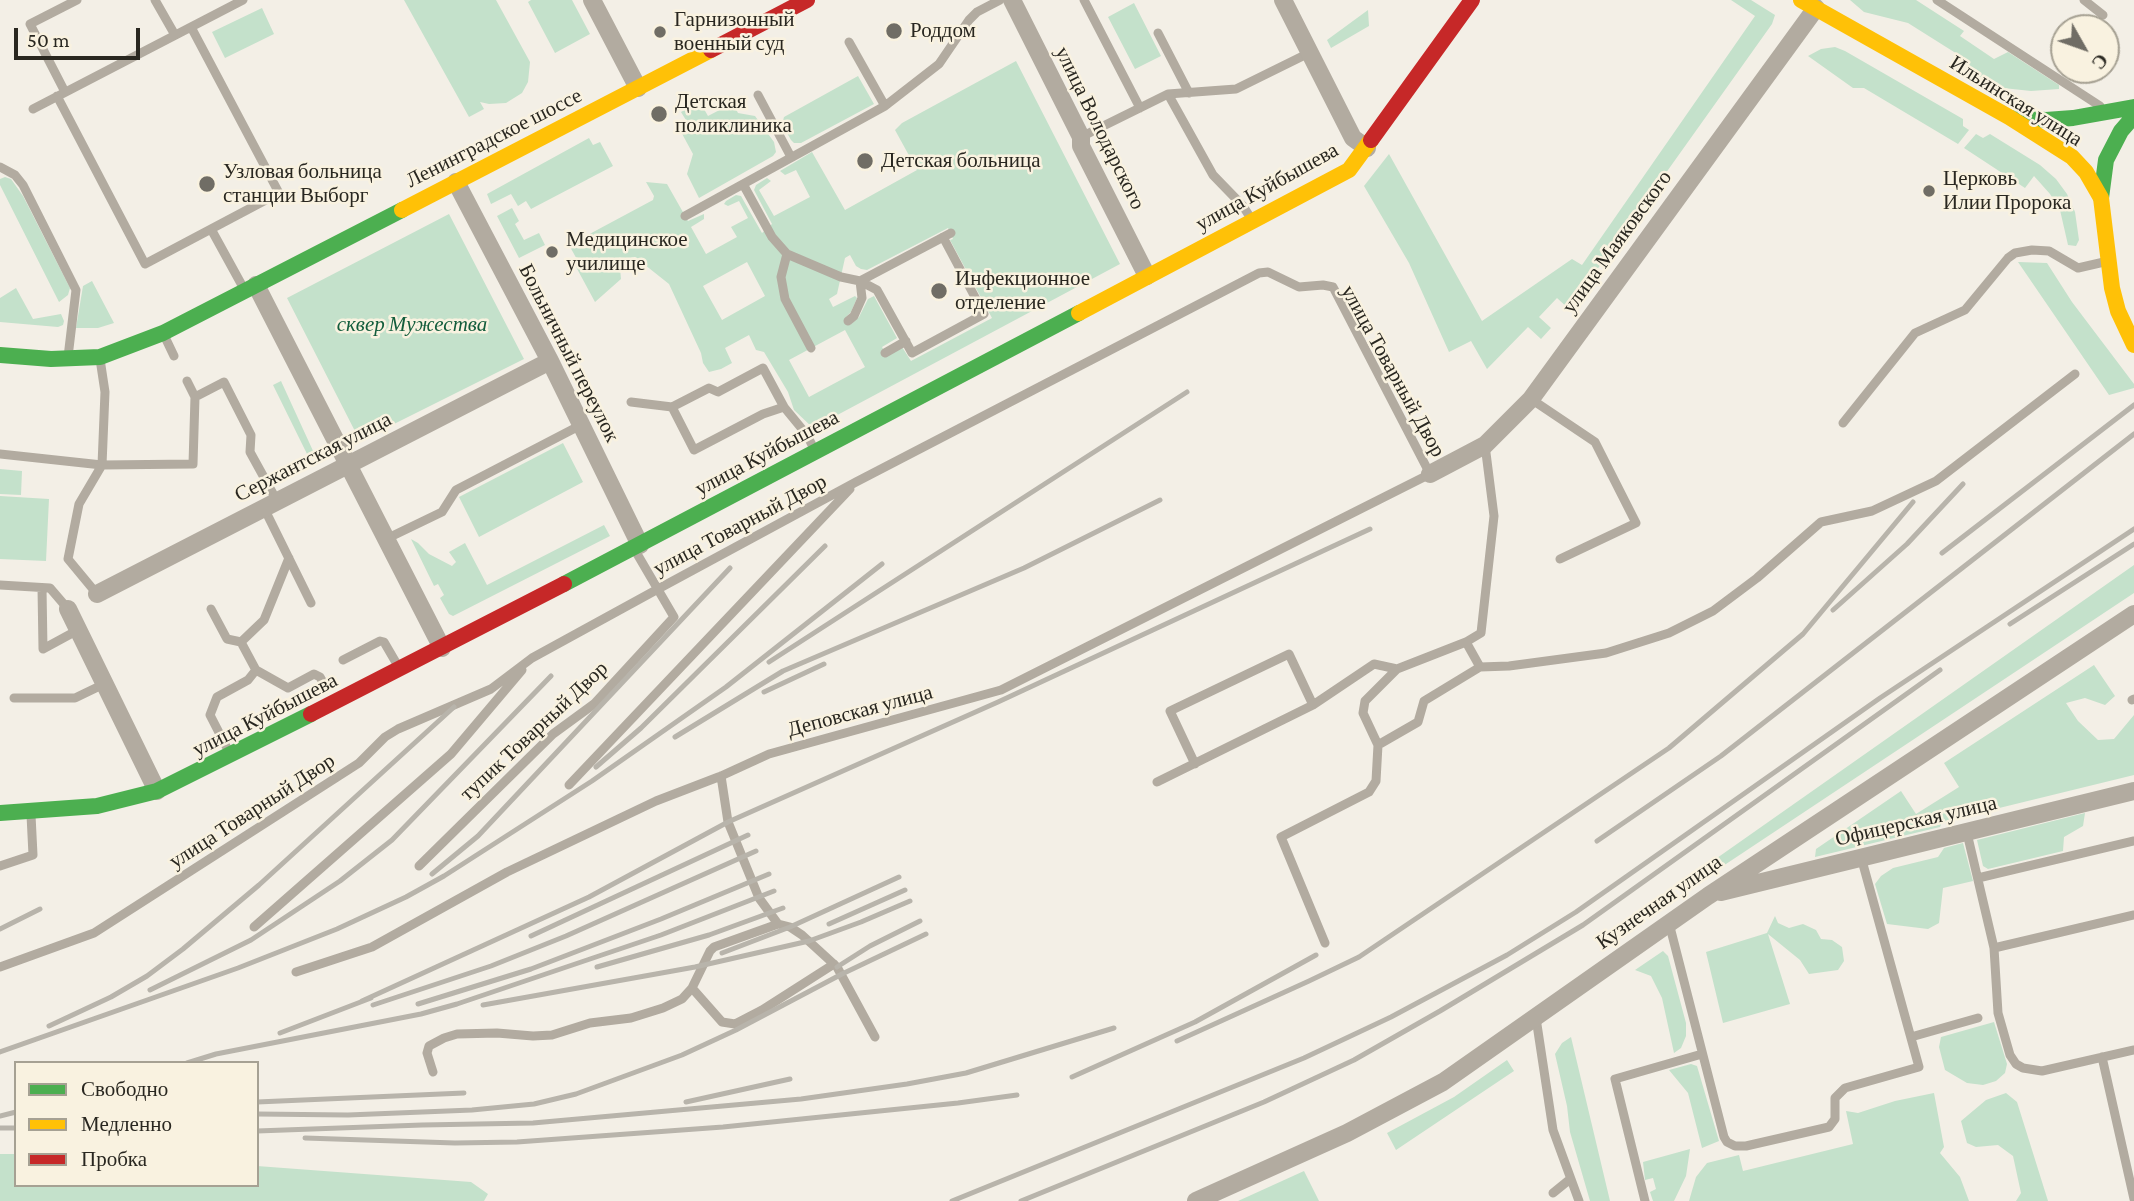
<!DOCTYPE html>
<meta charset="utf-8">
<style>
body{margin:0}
#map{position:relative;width:2134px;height:1201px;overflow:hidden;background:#f3efe6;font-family:"Crimson Pro",serif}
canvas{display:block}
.legend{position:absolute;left:14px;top:1061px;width:245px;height:126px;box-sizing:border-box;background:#f9f2e0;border:2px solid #a6a193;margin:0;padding:9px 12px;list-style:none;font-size:21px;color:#292720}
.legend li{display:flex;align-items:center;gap:14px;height:35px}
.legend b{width:35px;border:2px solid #a6a193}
.north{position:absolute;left:2050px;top:14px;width:70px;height:70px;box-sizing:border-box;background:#f9f2e0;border:2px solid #a6a193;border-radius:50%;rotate:130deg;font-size:19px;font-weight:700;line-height:28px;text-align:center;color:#292720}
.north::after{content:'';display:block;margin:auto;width:24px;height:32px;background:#706d65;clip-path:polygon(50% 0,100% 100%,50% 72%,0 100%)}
.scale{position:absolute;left:14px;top:28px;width:126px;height:32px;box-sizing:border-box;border:4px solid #292720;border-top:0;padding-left:9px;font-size:21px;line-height:24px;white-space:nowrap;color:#292720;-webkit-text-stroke:5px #f9f2e0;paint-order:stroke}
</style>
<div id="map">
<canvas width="2134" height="1201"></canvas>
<ul class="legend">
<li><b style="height:9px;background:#4caf50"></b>Свободно</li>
<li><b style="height:9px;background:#ffc107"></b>Медленно</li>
<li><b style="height:9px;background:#c62828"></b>Пробка</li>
</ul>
<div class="north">С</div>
<div class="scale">50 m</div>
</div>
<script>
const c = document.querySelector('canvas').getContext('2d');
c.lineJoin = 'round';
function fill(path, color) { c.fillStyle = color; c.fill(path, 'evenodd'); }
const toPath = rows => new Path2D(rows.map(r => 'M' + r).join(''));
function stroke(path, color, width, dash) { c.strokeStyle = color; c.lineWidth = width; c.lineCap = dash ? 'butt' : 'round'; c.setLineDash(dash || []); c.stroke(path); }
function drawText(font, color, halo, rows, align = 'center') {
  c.font = font + ' "Crimson Pro",serif'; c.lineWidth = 5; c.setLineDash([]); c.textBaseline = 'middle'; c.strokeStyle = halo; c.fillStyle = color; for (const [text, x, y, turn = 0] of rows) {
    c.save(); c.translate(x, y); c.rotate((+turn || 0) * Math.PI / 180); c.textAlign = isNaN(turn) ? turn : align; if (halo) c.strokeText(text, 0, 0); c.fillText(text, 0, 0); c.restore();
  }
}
const green = toPath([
 [404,0,496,0,530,62,528,82,522,93,506,103,489,104,480,102,484,109,469,117],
 [531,0,572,0,590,34,555,53,528,2],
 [1731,0,1751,0,1775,15,1772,24,1569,309,1557,298,1539,317,1551,328,1541,339,1528,327,1487,369,1471,341,1449,352,1409,263,1364,186,1389,154,1482,321,1572,259,1582,265,1755,16],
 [1850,0,1916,0,1964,31,1960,36,1994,59,2008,52,2059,85,2059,89,2031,91,2003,88,1984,81,1962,57,1908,23,1864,12],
 [1134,3,1161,56,1135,69,1108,17],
 [262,8,274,34,225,58,212,32],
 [1368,10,1369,26,1331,48,1327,40],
 [1835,47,1845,51,1963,119,1963,126,1969,130,1958,144,1864,88,1853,88,1808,56,1821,49],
 [1016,61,1120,264,813,428,794,410,788,392,764,352,756,350,749,335,725,348,732,363,721,369,709,372,703,363,701,353,669,284,635,257,625,259,620,268,621,279,595,302,575,265,579,263,569,245,653,200,654,196,646,182,667,184,688,221,704,214,704,219,691,227,706,254,737,237,731,227,748,218,739,201,728,206,724,204,726,201,736,195,741,196,762,233,772,224,754,190,756,185,767,178,771,181,759,190,774,216,810,197,796,170,785,175,780,171,812,152,845,210,917,170,895,130,902,123],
 [948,228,953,239,950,240,992,318,911,361,902,347,887,356,882,347,897,338,874,296,868,299,859,317,850,325,846,317,851,312,857,298,855,296,833,307,829,299,837,294,845,258,850,255,856,266,861,269,867,270],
 [747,262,765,296,722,320,703,286],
 [845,330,865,367,809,397,789,360],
 [858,76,874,104,801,143,794,143,791,140,782,124,784,117],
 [700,102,708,116,733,103,738,113,755,116,774,142,776,152,773,156,699,198,687,174,693,154,680,130,689,125,681,112],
 [1976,134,1983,138,1990,134,2040,165,2056,179,2067,194,2075,212,2079,240,2076,246,2068,245,2060,210,2050,194,2034,176,2025,188,1964,148],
 [589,138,593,145,600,142,613,166,531,209,526,201,518,206,511,194,491,204,487,194],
 [5,177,11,179,23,196,70,288,68,295,59,302,0,185,0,179],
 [512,208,519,221,515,224,524,240,539,233,545,245,519,258,497,216],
 [449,214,524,359,360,441,287,298],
 [2018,262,2047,263,2072,302,2134,384,2134,388,2109,395],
 [92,281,114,323,98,328,76,328,83,286],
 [16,288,33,319,61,314,64,321,63,325,58,327,0,322,0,298],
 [281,381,314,453,308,456,273,385],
 [563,443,583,482,479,537,459,497],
 [0,469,22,471,21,495,0,494],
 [0,496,49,499,46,561,0,559],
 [604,525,610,536,453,616,449,614,440,598,444,595,438,584,434,586,411,539,418,543,429,554,452,566,456,562,449,552,465,543,487,585],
 [2134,565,2134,593,1723,866,1717,858],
 [2094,665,2115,696,2105,705,2085,698,2066,703,2078,721,2098,740,2114,739,2134,715,2134,775,1942,822,1940,827,1815,857,1816,849,1901,791,1916,814,1959,787,1944,763],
 [2085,813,2083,826,2064,837,2063,851,1988,869,1983,866,1977,840],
 [1963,843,1973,881,1943,888,1939,923,1928,929,1887,924,1875,884,1881,876,1893,868,1938,857,1944,848],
 [1775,916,1778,923,1789,928,1803,924,1816,930,1821,939,1832,940,1842,947,1844,961,1838,970,1809,974,1800,960,1768,934,1790,1004,1723,1023,1706,952,1767,933],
 [1663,951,1668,956,1686,1023,1686,1036,1681,1048,1674,1053,1662,998,1651,976,1635,970],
 [1994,1022,2007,1064,2005,1073,1996,1081,1983,1085,1967,1083,1945,1070,1939,1047,1941,1037],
 [1571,1037,1610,1201,1590,1201,1570,1132,1567,1106,1555,1054,1562,1043],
 [1507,1060,1514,1071,1396,1150,1387,1133,1454,1097],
 [1691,1064,1697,1066,1719,1141,1702,1148,1688,1093,1669,1070],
 [1934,1093,1944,1147,1940,1153,1960,1177,1969,1201,1689,1201,1696,1177,1707,1163,1739,1155,1743,1171,1853,1144,1846,1111,1858,1113,1895,1101],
 [2006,1093,2017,1102,2048,1201,2016,1201,2021,1193,2013,1156,1998,1145,1976,1147,1967,1143,1961,1121,1986,1100],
 [1690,1149,1686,1176,1674,1201,1653,1201,1650,1192,1656,1189,1653,1178,1645,1180,1643,1162],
 [0,1154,16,1154,16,1185,257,1185,257,1166,471,1182,488,1194,484,1201,0,1201],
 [1304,1171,1319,1201,1238,1201]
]);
const lane = toPath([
 [155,0,175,35],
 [1084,0,1140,108],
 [1937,0,2100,106],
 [2084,0,2103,15],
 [1158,33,1189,93],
 [849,42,885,106],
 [65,92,30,24,77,0],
 [1168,94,1213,175,1243,206,1250,217],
 [758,95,791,157],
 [57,96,145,264,279,193,191,27],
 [33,109,243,0],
 [1081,137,1168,94,1236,89,1309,53],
 [0,167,15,175,23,185,76,290,68,357],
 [743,184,772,237,787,254,841,277,860,281,877,290,912,353,984,314,943,237],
 [685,216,885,106,939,64,969,20,977,12,1000,0],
 [211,229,244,289],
 [787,254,781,277,785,299,811,348],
 [848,321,854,316,862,298,860,281,951,233],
 [164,335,174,356],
 [885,353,906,341],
 [187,381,195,397],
 [1531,399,1595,442,1636,523,1560,559],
 [631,402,672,407,709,388,718,392,763,368,784,407],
 [672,407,694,450,763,414,784,407,807,435,814,449],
 [1843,423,1915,333,1965,310,2008,258,2015,253,2032,250,2049,251,2078,268,2104,262],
 [0,454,102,465,193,464,195,397,224,382,251,435,250,452,277,501],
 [264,508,311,603],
 [386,539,442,512,456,490,581,425],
 [0,585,50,588,68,609],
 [42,588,43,649,78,630],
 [97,594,68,559,79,504,102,465,105,392,100,359],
 [211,609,227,639,241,642,256,670,248,680,217,697,210,715,229,752],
 [241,642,264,620,289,558],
 [1466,642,1480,667],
 [343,660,380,641,384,642,398,666],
 [256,670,288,688,314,674,320,677,325,686],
 [14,698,75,698,104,684],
 [2132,700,2134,699],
 [1378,745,1418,722,1424,701,1480,667,1509,666,1606,653,1669,633,1713,611,1757,578,1821,522,1872,511,1936,481,2075,374],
 [1195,764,1170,711,1289,654,1313,705],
 [721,776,728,822,759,898,778,924,790,927,802,935,837,967,875,1037],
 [1157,782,1313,705,1374,664,1397,669,1466,642,1481,633,1494,516,1485,445],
 [569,785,850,489],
 [1967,833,1994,948,1998,1013,2010,1055,2016,1064,2023,1068,2042,1071,2134,1050],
 [0,866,33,855,31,815],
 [419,866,553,734,594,704,674,617,636,552],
 [1978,878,2134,841],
 [1669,923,1724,1137,1727,1142,1735,1146,1746,1146,1829,1127,1835,1119,1835,1098,1845,1088,1919,1067,1861,857],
 [778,924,714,947,710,951,692,988,722,1022,735,1024,762,1010,834,964],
 [254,927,451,754,522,670],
 [1325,943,1281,837,1369,792,1376,781,1378,745,1363,713,1365,701,1397,669],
 [1994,948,2134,915],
 [0,967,94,933,359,763,385,737,398,729,491,689,532,658,658,589,856,482,1259,273,1268,272,1299,287,1323,285,1333,287,1430,474,1001,690,769,754,721,776,656,801,507,872,372,947,296,972],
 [1536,1018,1553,1130,1579,1201],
 [1911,1037,1978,1018],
 [2102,1057,2134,1199],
 [433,1072,427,1053,429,1046,444,1038,457,1034,497,1033,533,1036,552,1035,590,1023,631,1018,663,1008,682,999,692,988],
 [1553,1193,1569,1180],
 [1645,1201,1615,1079,1702,1054]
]);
const street = toPath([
 [592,0,638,88],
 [1012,0,1081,137,1081,146,1147,276],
 [1283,0,1353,138,1367,148],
 [456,182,550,361,640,545],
 [256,285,442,648],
 [1430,474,1485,445,1531,399,1816,8],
 [97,594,550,361],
 [68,609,157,791],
 [1721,892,2134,791],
 [1196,1201,1347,1133,1443,1082,1708,896,2134,614]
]);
const fast = toPath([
 [2016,118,2046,120,2073,118,2134,107],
 [2101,198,2106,160,2121,131,2134,116],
 [0,355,51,359,100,357,163,333,402,210],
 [564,584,1079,313],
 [0,813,97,806,157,791,311,714]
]);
const slow = toPath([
 [1801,0,2009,117,2072,157,2086,172,2101,198,2112,288,2118,311,2134,345],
 [402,210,711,50],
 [1079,313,1349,170,1371,140]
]);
const jam = toPath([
 [711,50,807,0],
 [1371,140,1472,0],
 [311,714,564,584]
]);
const rail = toPath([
 [1942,553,2134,405],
 [1833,610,1907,544,1963,484],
 [2010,624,2134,544],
 [769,662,1187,392],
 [764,692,824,664],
 [675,737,783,671,1024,568,1160,500],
 [596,767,641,728,825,546],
 [1597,841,1721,756,2134,434],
 [432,874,478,836,730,568],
 [829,924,905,890],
 [0,929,40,909],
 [531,936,748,835],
 [722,953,790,927,899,877],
 [597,967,709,935,783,908],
 [837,967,870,946,920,921],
 [150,990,251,940,340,881,392,840,551,676],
 [362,1001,589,897,728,822,998,702,1370,529],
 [418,1004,531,969,661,919,769,874],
 [373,1005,491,966,566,936,756,851],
 [483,1005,695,967,809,941,861,922,910,901],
 [49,1026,111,997,147,976,183,949,259,885,454,707],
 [280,1033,371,998],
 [1177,1041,1309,981,1359,957,1669,748,1803,634,1913,502],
 [0,1052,238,968,337,929,406,897,444,876,592,781,726,687,882,564],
 [187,1063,216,1054,421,1014,457,1004,661,935,774,891],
 [1072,1077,1195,1022,1316,955],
 [257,1102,464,1093],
 [686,1102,790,1079],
 [257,1114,348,1115,472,1110,534,1104,576,1094,682,1055,736,1030,842,974,926,934],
 [0,1116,16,1112],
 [0,1128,16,1128],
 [257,1131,422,1125,533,1123,801,1099,907,1084,966,1073,1114,1028],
 [305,1138,455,1143,517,1142,723,1127,958,1103,1017,1095],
 [952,1201,1304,1058,1391,1017,1507,955,1576,912,1880,698,2134,529],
 [1021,1201,1264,1102,1354,1060,1440,1011,1583,925,1940,670]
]);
const markers = [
 [894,31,9,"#706d65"],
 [660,32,7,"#706d65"],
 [659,114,9,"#706d65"],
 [865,161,9,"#706d65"],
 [207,184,9,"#706d65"],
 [1929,191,7,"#706d65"],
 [552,252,7,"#706d65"],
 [939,291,9,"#706d65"]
];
const poiNames = [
 ["Гарнизонный",674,20],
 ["военный суд",674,44],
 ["Роддом",910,31],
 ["Детская",675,102],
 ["поликлиника",675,126],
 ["Детская больница",881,161],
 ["Узловая больница",223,172],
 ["станции Выборг",223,196],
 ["Церковь",1943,179],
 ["Илии Пророка",1943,203],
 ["Медицинское",566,240],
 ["училище",566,264],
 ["Инфекционное",955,279],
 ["отделение",955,303]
];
const streetNames = [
 ["Ильинская улица",2016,101,32],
 ["улица Володарского",1100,128,64],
 ["Ленинградское шоссе",494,138,-27],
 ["улица Куйбышева",1267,187,-29],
 ["улица Маяковского",1617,242,-54],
 ["Больничный переулок",569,353,63],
 ["улица Товарный Двор",1393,371,61],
 ["улица Куйбышева",767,453,-28],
 ["Сержантская улица",313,457,-27],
 ["улица Товарный Двор",740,525,-28],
 ["Деповская улица",860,711,-15],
 ["улица Куйбышева",265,715,-27],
 ["тупик Товарный Двор",534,731,-43],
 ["улица Товарный Двор",252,811,-33],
 ["Офицерская улица",1916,821,-13],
 ["Кузнечная улица",1659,902,-35]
];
const parkNames = [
 ["сквер Мужества",412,325]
];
fill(green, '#c4e1cb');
stroke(lane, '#b2aba0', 9);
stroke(street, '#b2aba0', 18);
stroke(fast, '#4caf50', 16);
stroke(slow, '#ffc107', 16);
stroke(jam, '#c62828', 16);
stroke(rail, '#b8b4ab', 5);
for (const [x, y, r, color] of markers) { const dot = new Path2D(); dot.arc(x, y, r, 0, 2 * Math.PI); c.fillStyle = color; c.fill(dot); stroke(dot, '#f9f2e0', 2.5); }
drawText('21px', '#292720', '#f9f2e0', poiNames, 'left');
drawText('21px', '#292720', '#f9f2e0', streetNames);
drawText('italic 21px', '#135d3c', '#f9f2e0', parkNames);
</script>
